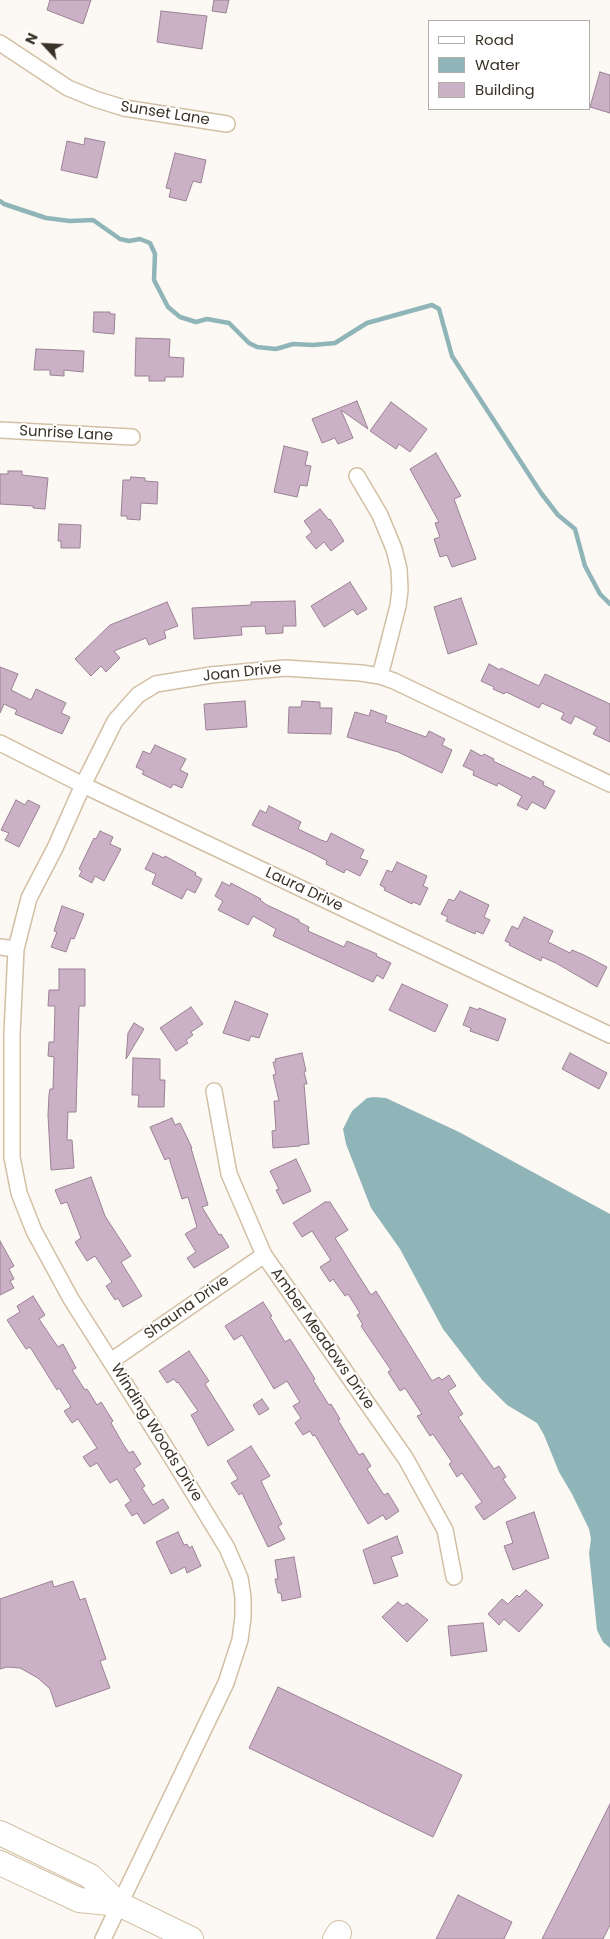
<!DOCTYPE html>
<style>
body{margin:0}
#map{position:relative;width:610px;height:1939px;overflow:hidden;background:#fcf8f3;font-family:Poppins,sans-serif}
canvas{display:block}
.legend{position:absolute;left:428px;top:20px;width:162px;height:90px;box-sizing:border-box;background:#fff;border:1px solid #b0ada9;margin:0;padding:6px 9px;list-style:none;font-size:15px;color:#393227}
.legend li{display:flex;align-items:center;gap:10px;height:25px}
.legend b{width:25px;border:1px solid #b0ada9}
.north{position:absolute;left:20px;top:20px;width:50px;height:50px;-webkit-text-stroke:4px #fff;paint-order:stroke;rotate:295deg;font-size:14px;font-weight:700;line-height:20px;text-align:center;color:#393227}
.north::after{content:'';display:block;margin:auto;width:18px;height:22px;background:#393227;clip-path:polygon(50% 0,100% 100%,50% 72%,0 100%)}
</style>
<div id="map">
<canvas width="610" height="1939"></canvas>
<ul class="legend">
<li><b style="height:6px;background:#fff"></b>Road</li>
<li><b style="height:14px;background:#90b5b8"></b>Water</li>
<li><b style="height:14px;background:#cbb1c5"></b>Building</li>
</ul>
<div class="north">N</div>
</div>
<script>
const c = document.querySelector('canvas').getContext('2d');
c.lineJoin = 'round';
function fill(path, color) { c.fillStyle = color; c.fill(path, 'evenodd'); }
const toPath = rows => new Path2D(rows.map(r => 'M' + r).join(''));
function stroke(path, color, width, dash) { c.strokeStyle = color; c.lineWidth = width; c.lineCap = dash ? 'butt' : 'round'; c.setLineDash(dash || []); c.stroke(path); }
function drawText(font, color, halo, rows, align = 'center') {
  c.font = font + ' Poppins,sans-serif'; c.lineWidth = 4; c.setLineDash([]); c.textBaseline = 'middle'; c.strokeStyle = halo; c.fillStyle = color; for (const [text, x, y, turn = 0] of rows) {
    c.save(); c.translate(x, y); c.rotate((+turn || 0) * Math.PI / 180); c.textAlign = isNaN(turn) ? turn : align; if (halo) c.strokeText(text, 0, 0); c.fillText(text, 0, 0); c.restore();
  }
}
const water = toPath([
 [374,1097,386,1098,459,1132,610,1214,610,1648,603,1642,597,1630,589,1553,591,1539,589,1529,572,1494,559,1472,544,1435,537,1423,507,1405,483,1381,443,1329,400,1249,371,1208,346,1144,343,1129,352,1111,367,1098]
]);
const stream = toPath([
 [0,201,4,204,46,218,70,221,93,220,120,239,129,241,140,239,150,243,155,254,154,280,168,307,180,317,196,322,207,319,229,323,249,343,257,347,276,349,293,344,313,345,335,343,367,323,432,305,439,309,452,356,541,493,558,515,575,529,585,566,600,594,610,604]
]);
const building = toPath([
 [50,0,91,0,83,24,47,10,50,0],
 [214,0,229,0,226,13,212,11,214,0],
 [161,11,207,16,202,49,157,42,161,11],
 [600,72,610,75,610,113,590,107,600,72],
 [85,138,105,142,97,178,61,170,67,141,84,145,85,138],
 [175,153,206,160,201,183,193,181,186,201,169,197,171,189,166,188,175,153],
 [94,312,110,312,110,314,115,314,114,334,93,332,94,312],
 [136,338,170,339,169,357,184,358,183,377,165,377,165,381,149,381,149,376,135,376,136,338],
 [36,349,84,351,83,372,64,370,64,376,50,375,50,370,34,370,36,349],
 [357,401,368,429,341,410,353,438,338,444,335,438,322,443,312,419,357,401],
 [391,402,427,429,410,452,399,444,396,449,370,431,391,402],
 [284,446,308,452,305,465,311,466,307,486,300,485,297,497,274,492,284,446],
 [436,453,461,496,454,499,476,559,452,567,447,555,440,557,434,539,440,537,435,523,439,522,410,469,436,453],
 [8,471,22,471,22,475,48,478,45,509,33,508,33,506,0,504,0,474,8,474,8,471],
 [131,477,145,478,145,481,158,482,157,504,141,503,140,520,127,519,127,516,121,516,123,480,130,480,131,477],
 [320,509,329,520,330,519,344,541,331,551,324,542,316,549,306,537,312,532,304,521,320,509],
 [59,524,81,525,80,548,61,548,61,541,58,541,59,524],
 [350,582,367,609,357,615,353,609,324,627,311,606,350,582],
 [461,598,477,644,448,654,434,607,461,598],
 [295,601,296,626,283,626,283,633,266,634,265,626,241,627,242,635,194,639,192,608,251,605,251,602,295,601],
 [167,602,178,626,164,631,166,638,149,645,146,638,114,651,120,658,106,672,101,666,91,676,75,659,110,625,167,602],
 [489,664,500,670,501,668,539,686,545,674,610,704,610,742,593,734,597,727,575,716,571,724,561,719,564,713,542,703,539,708,506,692,504,694,493,689,494,687,481,681,489,664],
 [0,667,18,674,11,690,31,700,36,689,66,703,61,713,70,717,62,734,15,714,17,710,4,704,0,713,0,667],
 [245,701,247,727,206,730,204,704,245,701],
 [302,701,320,702,320,708,332,708,331,734,288,733,289,707,301,707,302,701],
 [371,710,387,716,385,722,426,737,429,731,445,739,442,745,452,750,442,773,398,752,347,737,355,712,369,716,371,710],
 [155,745,186,759,180,770,188,774,182,788,173,784,171,788,142,774,144,771,136,767,143,751,150,754,155,745],
 [471,750,482,756,484,754,494,759,493,761,531,779,533,776,544,782,543,785,555,791,545,809,532,802,527,810,517,805,522,796,498,783,497,786,473,775,474,771,463,766,471,750],
 [16,800,25,805,28,800,40,806,19,847,5,840,9,833,1,830,16,800],
 [269,806,301,822,298,829,321,840,327,842,331,833,364,850,360,858,368,861,360,876,346,869,344,873,326,864,327,861,314,854,252,825,260,810,266,813,269,806],
 [100,831,113,837,110,844,121,849,104,881,95,876,92,883,79,876,82,871,79,869,94,838,96,839,100,831],
 [153,853,164,858,165,856,196,873,195,875,202,879,195,893,187,889,182,899,152,884,156,874,145,869,153,853],
 [397,862,427,876,423,886,428,888,420,905,413,902,412,904,384,890,385,888,380,885,387,870,392,872,397,862],
 [222,882,230,886,231,883,261,899,260,900,267,905,299,920,299,922,309,927,308,931,344,947,347,941,377,954,376,956,391,963,383,979,377,975,373,982,273,936,276,929,253,916,248,925,218,910,223,901,215,896,222,882],
 [460,891,489,905,484,917,490,920,483,934,476,931,475,934,446,921,448,917,441,914,449,899,454,901,460,891],
 [62,906,84,914,74,939,71,938,66,952,51,947,57,932,54,931,62,906],
 [524,917,553,931,548,942,570,953,572,950,584,955,607,967,597,987,556,963,542,957,541,961,509,945,510,943,505,941,512,926,518,929,524,917],
 [59,969,85,969,85,1006,79,1006,76,1112,68,1112,67,1140,72,1140,74,1168,51,1170,48,1115,49,1095,50,1089,53,1089,54,1057,48,1056,49,1042,54,1042,55,1006,48,1006,49,990,59,990,59,969],
 [402,984,448,1005,435,1032,389,1010,402,984],
 [235,1001,268,1014,259,1038,251,1036,249,1041,223,1033,235,1001],
 [191,1007,203,1024,191,1032,193,1035,186,1040,188,1043,176,1051,160,1028,191,1007],
 [470,1007,478,1010,479,1008,506,1019,498,1041,470,1031,471,1028,463,1025,470,1007],
 [134,1023,144,1029,126,1059,128,1033,134,1023],
 [302,1053,306,1071,304,1072,307,1084,304,1084,309,1144,300,1145,300,1146,273,1148,272,1131,276,1130,274,1101,279,1101,273,1075,276,1074,273,1062,276,1062,275,1059,302,1053],
 [570,1053,607,1073,599,1089,562,1069,570,1053],
 [133,1058,160,1059,160,1080,165,1080,164,1107,138,1107,139,1095,132,1095,133,1058],
 [172,1118,175,1125,180,1123,192,1148,191,1148,208,1205,202,1207,219,1235,221,1234,229,1247,194,1268,187,1258,196,1252,185,1234,197,1227,188,1197,182,1199,169,1158,165,1160,150,1127,172,1118],
 [296,1159,311,1191,283,1204,276,1190,279,1189,270,1171,296,1159],
 [91,1177,105,1216,131,1256,121,1262,142,1296,123,1307,118,1298,115,1300,106,1286,112,1282,95,1256,87,1261,75,1242,81,1238,67,1202,61,1204,55,1190,91,1177],
 [325,1202,330,1202,348,1230,335,1238,371,1295,376,1291,432,1381,439,1377,442,1380,449,1375,456,1386,448,1391,463,1414,458,1417,494,1469,499,1466,506,1477,503,1479,516,1498,484,1520,475,1507,482,1502,462,1473,457,1477,449,1464,452,1462,433,1434,430,1436,417,1416,422,1414,405,1388,400,1391,388,1372,391,1370,361,1326,363,1325,357,1315,360,1313,348,1294,345,1296,333,1279,330,1282,320,1267,331,1260,312,1231,302,1237,293,1223,325,1202],
 [0,1241,14,1266,9,1269,14,1279,10,1281,14,1288,0,1295,0,1241],
 [33,1296,45,1315,39,1319,58,1347,63,1344,76,1368,72,1370,85,1390,87,1389,97,1405,101,1402,113,1421,111,1423,123,1444,129,1453,133,1451,141,1464,134,1469,145,1486,142,1488,153,1505,163,1499,169,1508,144,1524,137,1513,132,1516,125,1505,131,1501,117,1479,110,1483,97,1463,90,1467,83,1457,97,1448,78,1419,72,1423,64,1411,71,1407,59,1388,57,1390,30,1347,26,1349,7,1320,20,1312,17,1306,33,1296],
 [263,1302,272,1316,270,1317,285,1342,290,1339,315,1379,313,1380,329,1405,331,1404,340,1419,338,1420,359,1455,363,1453,371,1466,367,1469,384,1495,388,1493,399,1511,386,1520,383,1515,368,1524,315,1435,313,1436,310,1431,303,1435,295,1423,301,1418,293,1406,300,1402,287,1381,274,1389,242,1335,234,1340,225,1326,263,1302],
 [189,1351,209,1381,205,1384,234,1430,208,1446,191,1415,198,1411,178,1382,177,1383,174,1379,167,1383,159,1371,189,1351],
 [262,1399,269,1409,259,1415,253,1405,262,1399],
 [251,1446,270,1476,261,1481,282,1524,278,1526,285,1539,268,1547,242,1493,239,1495,231,1483,238,1479,227,1461,251,1446],
 [534,1512,549,1558,513,1570,504,1546,513,1543,506,1522,534,1512],
 [178,1532,184,1545,187,1544,189,1548,192,1546,201,1566,187,1573,185,1567,171,1574,156,1542,178,1532],
 [397,1536,403,1553,391,1557,398,1576,374,1584,363,1550,397,1536],
 [294,1557,301,1597,282,1601,281,1593,278,1593,275,1579,278,1579,275,1560,294,1557],
 [52,1581,54,1587,73,1581,80,1600,85,1598,106,1659,100,1661,110,1688,56,1707,50,1689,38,1678,20,1668,7,1667,0,1669,0,1599,52,1581],
 [526,1590,543,1605,519,1632,504,1619,499,1625,488,1614,502,1599,508,1604,517,1595,519,1597,526,1590],
 [398,1602,403,1606,407,1603,428,1620,407,1642,382,1617,398,1602],
 [483,1623,487,1651,451,1656,448,1626,483,1623],
 [278,1687,462,1775,433,1837,249,1748,278,1687],
 [610,1804,610,1925,603,1939,542,1939,610,1804],
 [458,1895,512,1922,504,1939,436,1939,458,1895]
]);
const street = toPath([
 [0,43,68,88,95,99,124,108,227,124],
 [0,430,132,437],
 [357,476,380,515,394,549,399,569,400,590,398,606,380,676],
 [0,743,83,785,610,1035],
 [0,947,16,949],
 [214,1091,229,1174,264,1255,406,1459,445,1530,454,1577],
 [111,1361,264,1255],
 [103,1939,226,1683,240,1640,243,1617,243,1597,240,1578,227,1548,174,1461,71,1299,34,1231,19,1193,12,1157,12,1034,16,949,29,898,55,848,83,785,115,721,138,695,156,684,211,675,285,668,361,673,380,676,394,681,610,784]
]);
const primary = toPath([
 [0,1833,90,1876,119,1904,191,1939],
 [0,1863,79,1900,119,1904],
 [335,1939,339,1933]
]);
const streetNames = [
 ["Sunset Lane",165,114,9],
 ["Sunrise Lane",66,434,3],
 ["Joan Drive",242,673,-6],
 ["Laura Drive",304,890,25],
 ["Shauna Drive",187,1308,-35],
 ["Amber Meadows Drive",322,1339,55],
 ["Winding Woods Drive",156,1433,58]
];
fill(water, '#90b5b8');
stroke(stream, '#90b5b8', 4.5);
fill(building, '#cbb1c5');
stroke(building, '#9b8295', 1);
stroke(street, '#d2c0a5', 18);
stroke(primary, '#d2c0a5', 26);
stroke(street, '#fff', 15);
stroke(primary, '#fff', 24);
drawText('15px', '#393227', '#fff', streetNames);
</script>
